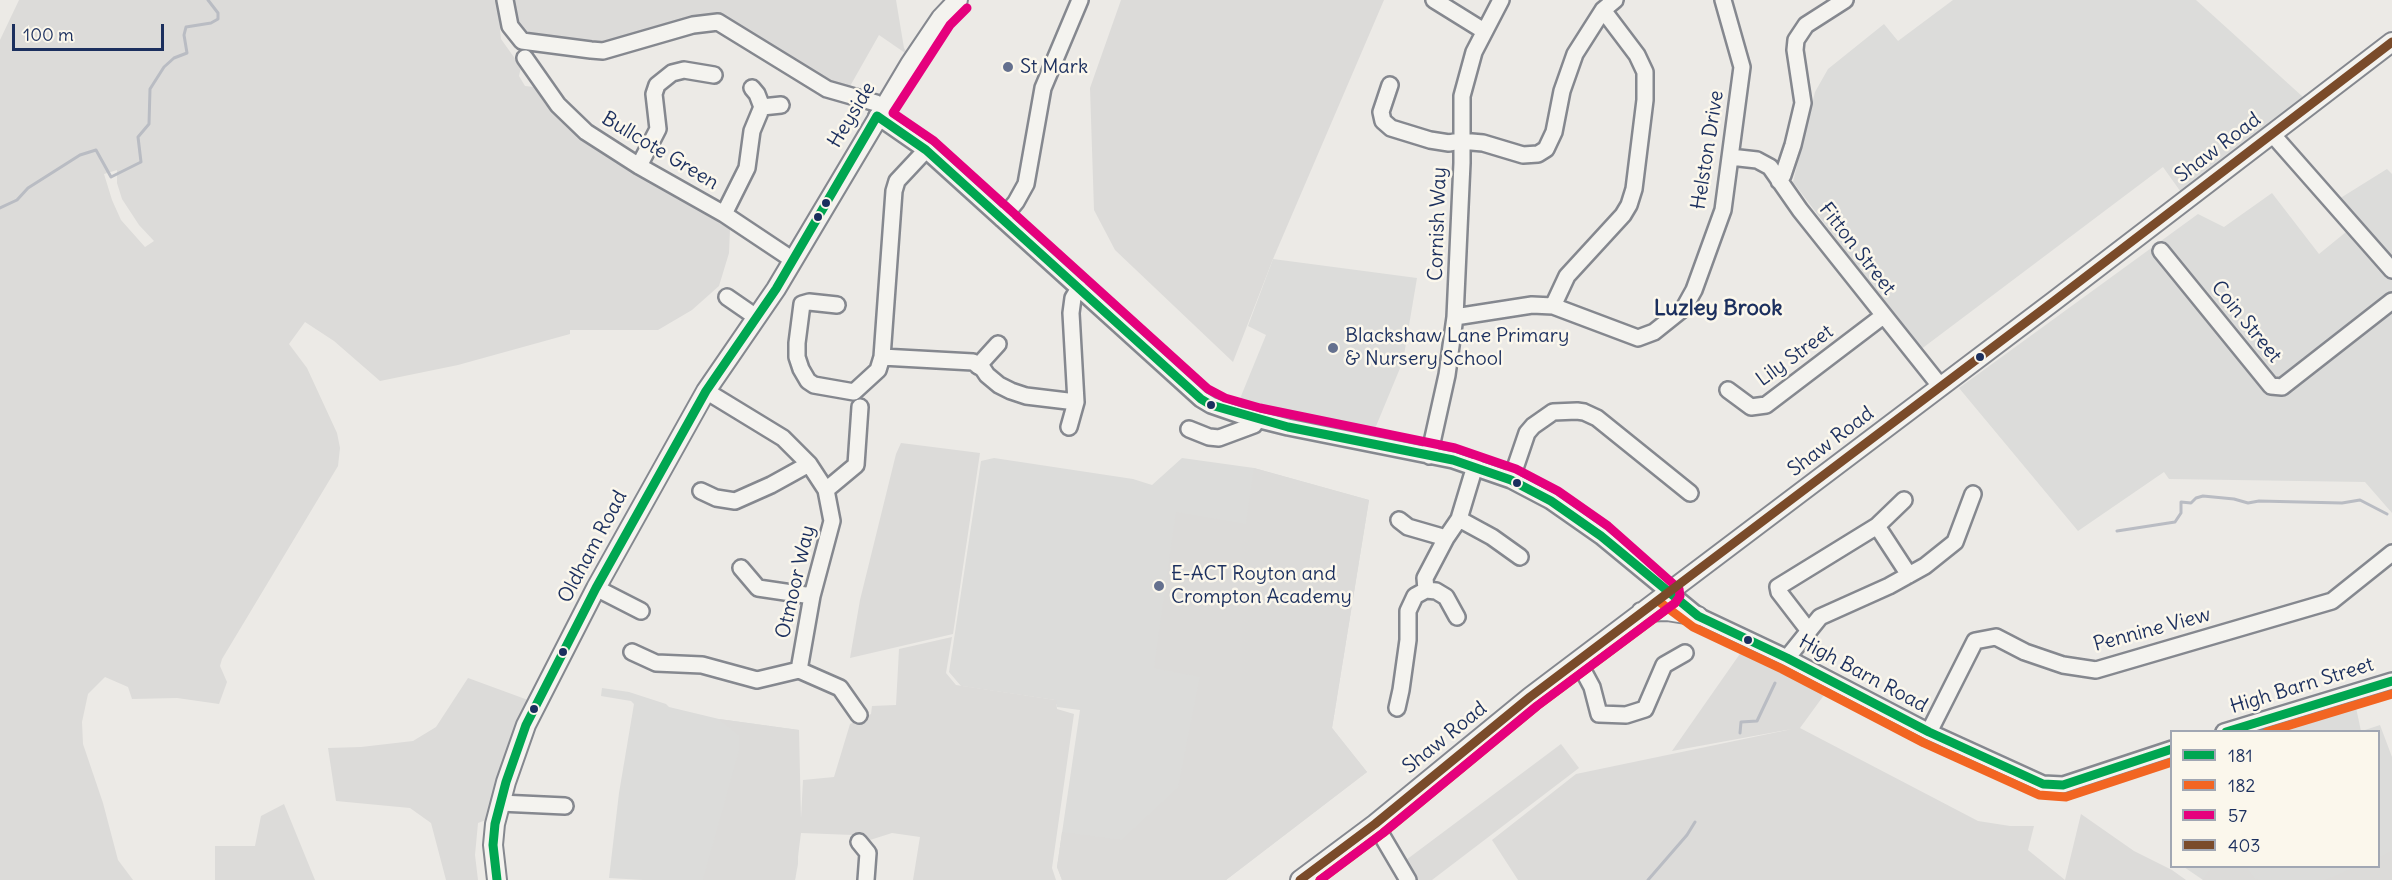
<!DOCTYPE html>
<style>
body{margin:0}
#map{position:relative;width:2392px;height:880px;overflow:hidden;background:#eceae6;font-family:Delius,sans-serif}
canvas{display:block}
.legend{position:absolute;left:2170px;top:730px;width:210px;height:138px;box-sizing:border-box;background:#fbf7ec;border:2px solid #a1a7b3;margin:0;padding:8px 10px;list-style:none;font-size:18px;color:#1b2f5e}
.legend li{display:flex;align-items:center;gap:12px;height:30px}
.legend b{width:30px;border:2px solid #a1a7b3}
.scale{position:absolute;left:12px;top:24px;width:152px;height:27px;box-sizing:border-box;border:3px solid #1b2f5e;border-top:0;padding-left:8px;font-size:18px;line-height:21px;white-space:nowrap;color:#1b2f5e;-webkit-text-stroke:4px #fbf7ec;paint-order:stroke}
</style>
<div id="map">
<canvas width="2392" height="880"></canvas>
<ul class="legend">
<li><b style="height:8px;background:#00a651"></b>181</li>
<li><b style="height:8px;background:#f26522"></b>182</li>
<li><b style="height:8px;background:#e5007d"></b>57</li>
<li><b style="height:8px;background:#7a4b2a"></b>403</li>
</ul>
<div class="scale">100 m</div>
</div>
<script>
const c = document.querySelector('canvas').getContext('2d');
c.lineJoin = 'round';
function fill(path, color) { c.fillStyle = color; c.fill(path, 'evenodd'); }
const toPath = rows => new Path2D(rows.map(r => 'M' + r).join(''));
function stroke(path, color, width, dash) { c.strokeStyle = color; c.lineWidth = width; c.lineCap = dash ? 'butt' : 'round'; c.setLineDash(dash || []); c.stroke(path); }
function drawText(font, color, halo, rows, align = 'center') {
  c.font = font + ' Delius,sans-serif'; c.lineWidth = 5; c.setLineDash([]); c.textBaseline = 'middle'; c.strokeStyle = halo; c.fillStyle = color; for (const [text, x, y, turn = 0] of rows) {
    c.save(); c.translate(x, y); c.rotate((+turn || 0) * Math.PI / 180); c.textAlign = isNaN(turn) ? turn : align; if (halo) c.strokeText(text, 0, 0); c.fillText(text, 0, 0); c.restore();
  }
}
const built = toPath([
 [1953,0,2196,0,2303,97,2183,195,2163,167,1920,350,1793,182,1815,92,1828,69,1884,24,1898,41],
 [2387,169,2392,174,2392,513,2365,482,2169,479,2164,472,2078,531,1959,388,2198,214,2224,227,2272,193,2319,254,2346,232,2326,207],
 [1273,259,1417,278,1403,361,1374,431,1237,406,1266,335,1248,326],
 [994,458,1133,479,1152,485,1182,458,1254,468,1369,500,1332,728,1367,772,1226,880,1062,880,1057,867,1080,710,1057,707,1055,700,961,686,949,672,981,461],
 [602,688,629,692,666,704,669,707,719,719,799,730,798,864,795,880,643,880,609,878,619,793,634,704,631,701,601,696],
 [2355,703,2361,731,2255,731],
 [2380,725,2392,757,2392,880,2203,880,2184,867,2378,866,2378,732,2362,731]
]);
const green = toPath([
 [19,0,497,0,501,39,521,67,519,76,525,86,534,87,545,104,566,126,591,146,730,229,729,253,719,286,692,310,658,330,570,330,570,334,458,365,380,381,334,341,305,322,289,344,307,368,337,433,340,448,338,466,222,659,220,666,227,682,219,704,177,698,132,699,128,687,105,677,88,694,82,722,83,744,103,803,118,860,133,880,0,880,0,40],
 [117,170,117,183,122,199,139,225,154,241,145,247,121,220,112,200,104,174],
 [511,0,896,0,904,48,908,55,879,35,849,88,824,79,718,18,602,44,525,34,518,28],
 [1121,0,1384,0,1273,259,1233,362,1115,250,1094,210,1090,88],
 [901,443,980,453,953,634,850,658,860,600,896,454],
 [1254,468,1369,500,1332,728,1367,772,1226,880,1062,880,1057,867,1062,832,1122,840,1178,788,1200,677,1154,668,1176,512,1246,524],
 [952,637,946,673,956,685,1056,700,1057,709,1074,714,1052,868,1056,880,913,880,920,837,892,833,870,840,853,835,801,833,795,880,703,880,739,751,739,735,719,719,799,730,801,818,803,780,834,777,850,724,871,714,872,706,896,705,899,649],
 [1744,648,1827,691,1800,728,1978,821,2010,826,2034,826,2028,850,2065,880,1518,880,1492,840,1576,774,1792,729,1672,751],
 [468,678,528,700,511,736,496,781,486,820,478,823,475,855,478,880,446,880,431,823,410,808,336,801,328,748,361,747,413,741,436,727],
 [1561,744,1579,768,1432,880,1414,880,1402,863],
 [284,804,315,880,215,880,215,846,255,846,261,816],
 [2081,814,2134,851,2172,870,2186,880,2065,880],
 [2392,851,2392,880,2325,880,2356,867,2378,866,2379,857],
 [2245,866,2254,878,2260,880,2203,880,2212,867]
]);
const stream = toPath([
 [0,208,17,200,28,188,80,155,96,150,111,177,141,162,138,137,149,124,150,89,164,67,174,58,187,53,184,35,186,27,211,23,218,19,218,13,208,0],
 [2117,531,2175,522,2181,513,2181,502,2191,503,2196,498,2203,496,2234,499,2248,503,2259,501,2342,503,2360,500,2387,514],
 [1740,733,1741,722,1757,721,1775,683],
 [1648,880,1687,835,1695,822]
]);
const minor = toPath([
 [505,0,510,26,522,41,591,50,603,51,693,25,718,22,827,89,876,103,883,108],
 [1434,0,1484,31],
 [525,58,558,105,586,132,639,166,724,214,793,260],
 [1390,85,1381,112,1383,121,1391,128,1430,140,1449,143,1460,141,1483,143,1523,155,1538,154,1546,149,1554,132,1562,91,1575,54,1603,10,1615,0],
 [752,88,757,94,762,107],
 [877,116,926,150,1201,399,1211,405,1240,415,1288,427,1453,460,1511,480,1551,501,1601,536,1698,616,1787,658,1929,732,2043,784,2063,785,2172,749],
 [2273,135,2392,270],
 [1730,157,1757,160,1770,167,1800,210,1941,387],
 [639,166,658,129,654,94,657,85,672,73,684,70,714,75],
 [1779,181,1783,175,1793,145,1803,103,1795,50,1796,40,1806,25,1845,0],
 [724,214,747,168,752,131,762,107,781,105],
 [1002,219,1016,202,1026,184,1043,88,1080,0],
 [2161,251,2271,386,2282,387,2392,301],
 [727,297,756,317],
 [837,305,809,302,802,304,797,343,797,357,801,369,808,381,814,385,854,392,878,370,882,357,894,191,897,181,926,150],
 [1553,306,1567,276,1623,215,1629,205,1634,189,1645,100,1645,72,1637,55,1603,10],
 [1455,317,1532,305,1553,306,1638,338,1654,332,1684,308,1694,290,1723,210,1742,67,1723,0],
 [882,357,973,362,983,369,987,375,999,385,1011,391,1026,396,1076,402,1069,427],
 [978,366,998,344],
 [1728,390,1751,407,1766,405,1883,316],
 [1076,402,1071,313,1073,298,1079,288],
 [1189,429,1209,437,1219,438,1254,425,1257,420],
 [1429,456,1447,375,1455,317,1462,163,1462,96,1474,52,1501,0],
 [1511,480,1527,433,1533,426,1553,412,1577,411,1584,412,1597,418,1690,493],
 [826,490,856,465,860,407],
 [701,491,716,498,735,501,771,485,809,464],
 [1459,519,1492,537,1520,557],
 [1399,520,1408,527,1446,538],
 [1877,526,1904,500],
 [741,568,758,588,812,596],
 [596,588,641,611],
 [1426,590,1425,578,1446,538,1459,519,1475,466],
 [1426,590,1436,591,1446,597,1457,617],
 [1809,631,1779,592,1778,587,1877,526,1909,575],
 [632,652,656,663,702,665,757,680,799,670,812,596,832,521,826,490,809,464,783,438,706,391],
 [1787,658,1820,617,1889,586,1925,566,1955,542,1973,494],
 [1578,661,1592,687,1599,714,1626,715,1645,709,1664,665,1685,653],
 [799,670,840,688,859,715],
 [1397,708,1401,690,1408,640,1408,611,1415,596,1426,590],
 [1929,732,1975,641,1996,637,2025,652,2063,665,2096,670,2332,601,2392,553],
 [2224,732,2392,681],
 [500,803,565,806],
 [1375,824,1408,880],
 [859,842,868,853,866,880]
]);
const major = toPath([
 [1641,612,1667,611,1698,616],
 [497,880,493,845,495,824,506,782,526,725,596,588,706,391,776,289,910,64,941,18,958,0],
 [1300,880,1375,824,1530,697,2054,301,2392,42]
]);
const bus1 = toPath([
 [877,116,926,150,1201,399,1211,405,1288,427,1453,460,1511,480,1551,501,1601,536,1698,616,1787,658,1929,732,2043,784,2063,785,2172,749],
 [2226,732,2392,681],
 [497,880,493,845,495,824,506,782,526,725,596,588,706,391,776,289,877,116]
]);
const bus2 = toPath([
 [1661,603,1693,627,1782,669,1924,743,2039,795,2066,797,2172,762],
 [2267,732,2392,694],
 [1320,880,1383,833,1537,706,1675,603]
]);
const bus3 = toPath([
 [967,8,950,25,893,113,934,141,1208,389,1225,398,1260,408,1455,448,1516,469,1558,491,1608,526,1679,589,1680,596,1675,603,1537,706,1383,833,1320,880]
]);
const bus4 = toPath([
 [1300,880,1375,824,1530,697,2054,301,2392,42]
]);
const markers = [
 [1008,67,6,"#64708e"],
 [826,203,5,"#1b2f5e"],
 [818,217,5,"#1b2f5e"],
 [1333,348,6,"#64708e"],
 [1980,357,5,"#1b2f5e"],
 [1211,405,5,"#1b2f5e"],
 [1517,483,5,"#1b2f5e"],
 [1159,586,6,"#64708e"],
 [1748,640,5,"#1b2f5e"],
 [563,652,5,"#1b2f5e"],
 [534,709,5,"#1b2f5e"]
];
const poiNames = [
 ["St Mark",1020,67],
 ["Blackshaw Lane Primary",1345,336],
 ["& Nursery School",1345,359],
 ["E-ACT Royton and",1171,574],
 ["Crompton Academy",1171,597]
];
const streetNames = [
 ["Heyside",852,115,-59],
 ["Shaw Road",2218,148,-37],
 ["Helston Drive",1708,150,-81],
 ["Bullcote Green",660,151,31],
 ["Cornish Way",1438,224,-88],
 ["Fitton Street",1857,249,52],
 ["Coin Street",2246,322,51],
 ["Lily Street",1795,356,-36],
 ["Shaw Road",1831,442,-37],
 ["Oldham Road",593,547,-62],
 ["Otmoor Way",796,582,-77],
 ["Pennine View",2152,630,-15],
 ["High Barn Road",1863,674,28],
 ["High Barn Street",2302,686,-17],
 ["Shaw Road",1445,738,-39]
];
const quarterNames = [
 ["Luzley Brook",1718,309]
];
fill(built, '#dcdcda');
fill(green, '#dcdbd9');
stroke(stream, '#b9bcc3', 3);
stroke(minor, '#85888f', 20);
stroke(major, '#85888f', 22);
stroke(minor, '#f4f3ef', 15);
stroke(major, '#f4f3ef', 18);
stroke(bus1, '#00a651', 9);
stroke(bus2, '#f26522', 9);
stroke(bus3, '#e5007d', 9);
stroke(bus4, '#7a4b2a', 9);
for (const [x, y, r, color] of markers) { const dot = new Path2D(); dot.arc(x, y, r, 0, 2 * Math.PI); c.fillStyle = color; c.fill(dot); stroke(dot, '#fbf7ec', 2); }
drawText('20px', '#1b2f5e', '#fbf7ec', poiNames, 'left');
drawText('20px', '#1b2f5e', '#fbf7ec', streetNames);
drawText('bold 22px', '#1b2f5e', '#fbf7ec', quarterNames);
</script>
